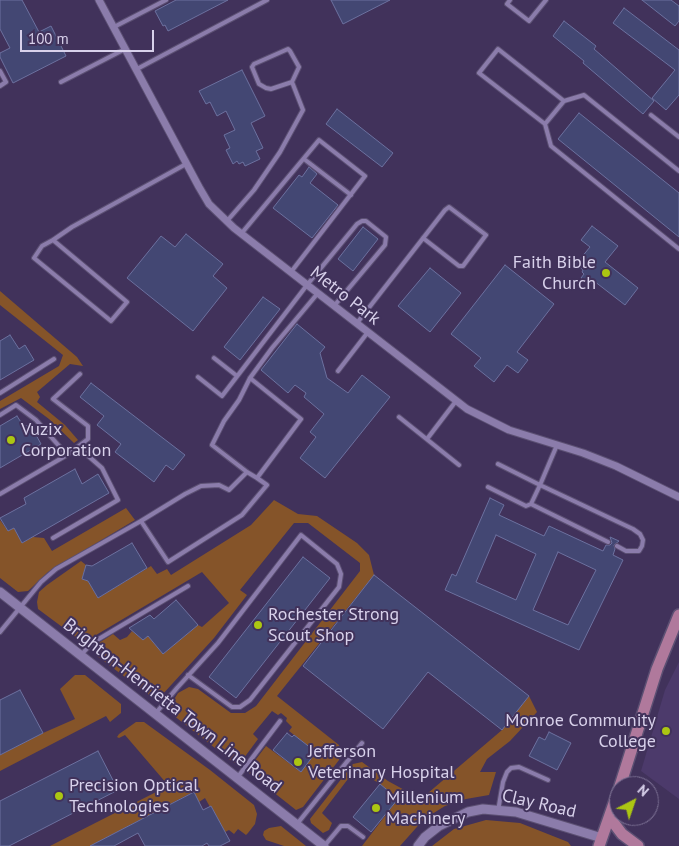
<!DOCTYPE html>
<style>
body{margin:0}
#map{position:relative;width:679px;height:846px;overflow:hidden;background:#41325b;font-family:"PT Sans",sans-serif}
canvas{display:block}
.north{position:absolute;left:609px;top:776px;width:50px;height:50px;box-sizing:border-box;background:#41325b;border:1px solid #7d7295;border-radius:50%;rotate:41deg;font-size:14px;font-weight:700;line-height:20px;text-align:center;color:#d8d1eb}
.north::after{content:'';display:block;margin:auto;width:18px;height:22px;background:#acc612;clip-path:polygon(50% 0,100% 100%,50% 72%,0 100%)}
.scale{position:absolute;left:20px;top:30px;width:134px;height:22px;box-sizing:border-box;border:2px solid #d8d1eb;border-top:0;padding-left:6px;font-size:15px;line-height:18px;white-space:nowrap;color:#d8d1eb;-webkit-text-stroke:4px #41325b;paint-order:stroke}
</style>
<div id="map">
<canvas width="679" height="846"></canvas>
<div class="north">N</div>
<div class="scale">100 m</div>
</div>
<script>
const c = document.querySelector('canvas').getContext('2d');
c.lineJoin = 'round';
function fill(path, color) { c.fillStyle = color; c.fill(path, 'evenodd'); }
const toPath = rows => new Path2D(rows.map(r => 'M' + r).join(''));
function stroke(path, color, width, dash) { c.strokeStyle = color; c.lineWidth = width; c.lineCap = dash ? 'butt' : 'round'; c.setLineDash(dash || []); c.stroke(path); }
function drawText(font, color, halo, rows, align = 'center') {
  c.font = font + ' "PT Sans",sans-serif'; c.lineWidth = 4; c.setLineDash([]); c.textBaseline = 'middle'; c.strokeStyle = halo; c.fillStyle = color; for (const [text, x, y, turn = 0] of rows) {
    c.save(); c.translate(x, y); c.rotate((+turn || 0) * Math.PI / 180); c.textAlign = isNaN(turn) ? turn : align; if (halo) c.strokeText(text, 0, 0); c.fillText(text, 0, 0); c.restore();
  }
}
const built = toPath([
 [679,662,679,799,641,771,665,690]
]);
const green = toPath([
 [0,291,77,357,83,366,70,364,37,392,40,397,37,402,65,425,78,440,74,443,49,419,21,398,0,409,0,401,59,366,63,355,0,305],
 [274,500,298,514,317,516,357,543,369,555,374,575,277,696,339,745,341,752,339,760,303,807,296,810,249,773,250,767,266,746,301,772,316,752,289,731,292,727,286,721,287,718,281,713,278,715,272,711,253,734,258,739,241,762,234,763,173,715,170,706,178,693,189,687,198,689,231,713,245,713,256,706,360,571,360,563,308,523,294,523,240,590,247,595,214,638,162,695,153,698,97,656,95,649,97,644,113,634,120,640,127,637,132,631,143,640,148,636,163,654,198,625,202,627,229,603,202,572,91,638,81,641,38,609,37,602,39,592,47,585,81,561,86,565,82,579,88,581,98,598,151,566,157,574,167,569,171,575,251,525],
 [126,508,135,520,48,572,28,591,18,592,0,578,0,520,8,531,14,528,22,543,33,537,44,538,52,551],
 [75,675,85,675,121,704,121,713,110,722,106,716,0,771,0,755,43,733,75,719,60,689],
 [529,696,537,712,510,741,487,759,480,772,496,772,489,795,466,799,445,806,424,819,400,846,362,846,398,799,380,784,361,772,351,775,322,813,332,823,329,830,323,833,311,823,310,819,353,764,362,762,388,781,421,799,502,730],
 [136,722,144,722,210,770,254,805,257,814,255,824,248,833,246,835,238,829,234,834,229,830,225,832,211,806,210,807,205,798,199,802,193,792,90,846,50,846,164,788,167,784,125,735,119,738,117,737,119,734],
 [486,820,520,823,568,842,571,846,432,846,454,829],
 [281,826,306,846,284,846,266,840,263,835,264,831,269,828]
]);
const building = toPath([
 [0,0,22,0,39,32,51,26,66,56,13,83,0,57,0,53,10,48,0,29,0,0],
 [176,0,228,0,168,31,165,25,163,26,155,11,176,0],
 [331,0,390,0,343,24,331,0],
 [642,0,671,0,679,6,679,21,675,26,642,0],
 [624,8,679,50,679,95,666,110,652,98,675,70,613,23,624,8],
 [564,21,596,46,594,49,654,101,643,114,583,63,584,61,553,36,564,21],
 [242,70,265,116,251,123,263,148,256,151,260,159,245,166,243,162,239,164,237,161,233,164,226,150,230,148,224,135,235,130,226,111,217,116,210,102,206,104,199,91,242,70],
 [337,109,393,153,382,167,326,124,337,109],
 [579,113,679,193,679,237,558,139,579,113],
 [309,167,317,174,310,183,338,205,312,238,273,208,299,175,302,177,309,167],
 [592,226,618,246,605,262,638,288,625,305,594,281,590,285,581,278,584,274,582,272,583,270,576,264,590,247,581,240,592,226],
 [363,227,378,239,353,271,338,259,363,227],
 [186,234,223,264,213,276,227,288,193,331,127,278,161,236,175,247,186,234],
 [505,265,554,304,517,352,528,360,518,373,507,365,494,382,474,366,481,358,451,334,505,265],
 [430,268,461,293,430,332,398,306,430,268],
 [263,297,280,309,240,360,224,347,263,297],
 [297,324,325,347,320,353,327,378,348,393,362,375,390,397,325,478,300,458,316,437,310,432,324,414,304,397,306,393,295,385,288,393,261,370,297,324],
 [10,335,19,349,25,345,34,360,0,380,0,341,10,335],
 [91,383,185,455,173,470,166,465,154,482,115,452,121,444,97,425,104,416,80,397,91,383],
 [17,416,24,427,30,424,41,444,0,468,0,426,17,416],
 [75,469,82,484,98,474,109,493,22,543,14,528,8,531,0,518,26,504,24,498,75,469],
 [490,498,504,505,499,515,544,536,549,526,603,551,606,545,610,545,612,543,610,537,619,541,614,545,615,549,613,555,623,560,579,650,445,590,452,574,456,576,490,498],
 [496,535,536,554,516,600,476,582,496,535],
 [558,552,596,570,568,625,533,610,558,552],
 [132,543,147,568,98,598,88,581,82,579,86,565,92,566,132,543],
 [303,557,330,578,236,698,209,677,303,557],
 [374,575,529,696,502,730,428,672,383,729,303,666,374,575],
 [176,600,198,625,163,654,148,636,143,640,129,628,150,615,154,619,176,600],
 [20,690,43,733,0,755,0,700,20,690],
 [549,732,571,743,557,770,529,756,539,737,545,740,549,732],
 [287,733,292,737,294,735,316,752,301,772,273,750,287,733],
 [98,751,118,790,9,846,0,846,0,801,98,751],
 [380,784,398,799,371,832,353,817,380,784],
 [194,792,203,810,211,806,230,841,220,846,209,846,207,843,202,846,145,846,138,833,114,846,90,846,194,792]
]);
const service = toPath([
 [510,0,507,4,529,21,546,0],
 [114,27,166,0],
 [137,69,267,0],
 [0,71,6,82,0,86],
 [61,82,125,49],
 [651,115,679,137],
 [545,124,479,73,498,49,564,101],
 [304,159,351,195],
 [679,171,584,95,564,101,545,124,551,146,679,249],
 [227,221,254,190,280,152,303,110,292,82,299,67,290,51,288,49,254,64,252,67,259,84,266,88,271,89,292,82],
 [241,234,319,140,365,176,291,272],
 [53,240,42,246,34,258,111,321,127,302,53,240,72,227,186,164],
 [357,323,445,210,449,207,486,235,463,266,459,266,423,238],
 [214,358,237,376],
 [338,371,368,332],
 [198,377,222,396,307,285,357,224,362,221,366,221,386,237,385,245,334,306],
 [0,393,54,359],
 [0,415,16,405,36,420,67,455],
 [399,417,459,465],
 [427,439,456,401],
 [557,445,540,485,633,529,640,534,643,540,642,546,639,551,626,551,617,546],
 [498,464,540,485,531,504],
 [247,472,257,478,301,419,250,378],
 [488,487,526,506,531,504,608,542],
 [0,494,67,455,88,439,88,426,53,399,80,374],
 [141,521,168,562,242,515,267,485,257,478],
 [53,538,118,500,102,468,78,447],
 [0,632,41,582,56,569,141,521,185,494,201,486,219,485,229,490,247,472,212,445,224,421,239,400,250,378,272,348,318,293],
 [81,655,92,643,188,586],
 [155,714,177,688,218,643,301,535,337,564,341,574,339,587,250,700,240,707,232,707,188,675],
 [237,778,280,721],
 [498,811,503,782,507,772,511,768,519,767,548,780],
 [297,824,362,743],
 [325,845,341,826,348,826,363,837]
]);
const minor = toPath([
 [99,0,199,187,209,204,234,228,467,409,509,430,583,453,616,466,679,497]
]);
const tertiary = toPath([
 [0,592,324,846],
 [418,846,425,837,439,826,468,812,483,809,516,812,602,838]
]);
const primary = toPath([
 [620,786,657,669,679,615],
 [610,818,622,834,638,846],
 [599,846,619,789]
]);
const markers = [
 [606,273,5,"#acc612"],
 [11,440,5,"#acc612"],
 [258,625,5,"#acc612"],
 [666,731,5,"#acc612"],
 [298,762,5,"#acc612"],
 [59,796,5,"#acc612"],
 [376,808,5,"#acc612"]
];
const poiNames = [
 ["Faith Bible",596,263,"right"],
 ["Church",596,284,"right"],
 ["Vuzix",21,430],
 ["Corporation",21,451],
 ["Rochester Strong",268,615],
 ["Scout Shop",268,636],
 ["Monroe Community",656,721,"right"],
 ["College",656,742,"right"],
 ["Jefferson",308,752],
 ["Veterinary Hospital",308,773],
 ["Precision Optical",69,786],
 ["Technologies",69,807],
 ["Millenium",386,798],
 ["Machinery",386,819]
];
const streetNames = [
 ["Metro Park",345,296,38],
 ["Brighton-Henrietta Town Line Road",172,706,38],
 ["Clay Road",539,804,13]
];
fill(built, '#4c3a6b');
fill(green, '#855429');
fill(building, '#434773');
stroke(building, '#6c719f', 1);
stroke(service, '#5c5073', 6);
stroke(minor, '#5c5073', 9);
stroke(tertiary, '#5c5073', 11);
stroke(primary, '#5c5073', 14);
stroke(service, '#8b7cab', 4);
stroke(minor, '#8b7cab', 7);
stroke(tertiary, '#8b7cab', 9);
stroke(primary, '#b0799c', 11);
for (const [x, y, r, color] of markers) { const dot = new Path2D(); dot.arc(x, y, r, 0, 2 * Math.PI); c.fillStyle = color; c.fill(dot); stroke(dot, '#41325b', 2); }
drawText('18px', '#d8d1eb', '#41325b', poiNames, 'left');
drawText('18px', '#d8d1eb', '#41325b', streetNames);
</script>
